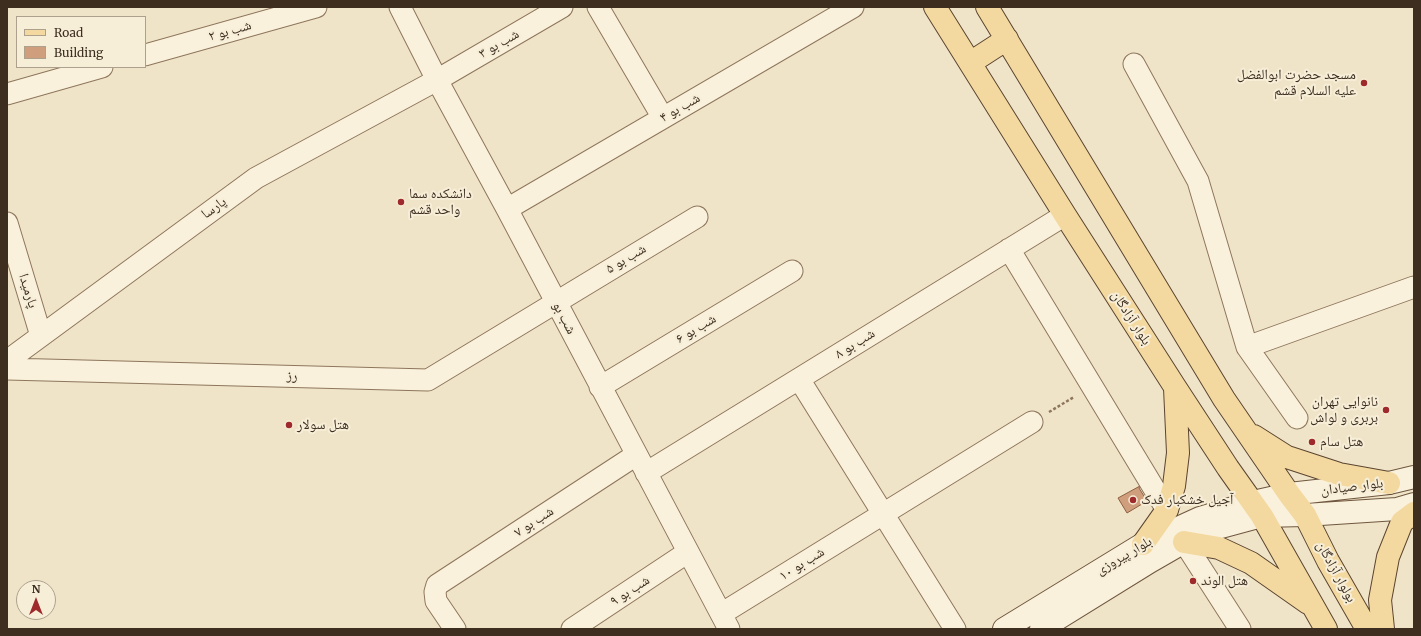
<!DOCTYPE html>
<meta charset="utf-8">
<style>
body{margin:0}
#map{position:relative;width:1421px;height:636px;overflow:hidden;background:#f0e4c8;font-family:Merriweather,serif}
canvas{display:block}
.frame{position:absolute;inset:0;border:8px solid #3d2e20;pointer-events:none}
.legend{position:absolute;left:16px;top:16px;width:130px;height:52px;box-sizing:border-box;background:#f7eed8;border:1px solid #ada18e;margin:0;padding:5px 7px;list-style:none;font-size:12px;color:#3d2e20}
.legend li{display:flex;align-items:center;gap:8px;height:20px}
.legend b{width:20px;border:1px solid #ada18e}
.north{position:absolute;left:16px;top:580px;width:40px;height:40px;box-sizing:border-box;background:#f7eed8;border:1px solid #ada18e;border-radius:50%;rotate:0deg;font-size:11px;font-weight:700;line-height:16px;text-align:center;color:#3d2e20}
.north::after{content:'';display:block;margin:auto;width:14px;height:18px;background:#9e2a2b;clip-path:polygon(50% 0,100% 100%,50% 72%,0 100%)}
</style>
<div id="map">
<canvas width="1421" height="636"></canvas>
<div class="frame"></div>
<ul class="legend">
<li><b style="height:5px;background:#f3d9a0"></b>Road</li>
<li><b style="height:11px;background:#cf9f7d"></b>Building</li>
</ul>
<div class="north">N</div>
</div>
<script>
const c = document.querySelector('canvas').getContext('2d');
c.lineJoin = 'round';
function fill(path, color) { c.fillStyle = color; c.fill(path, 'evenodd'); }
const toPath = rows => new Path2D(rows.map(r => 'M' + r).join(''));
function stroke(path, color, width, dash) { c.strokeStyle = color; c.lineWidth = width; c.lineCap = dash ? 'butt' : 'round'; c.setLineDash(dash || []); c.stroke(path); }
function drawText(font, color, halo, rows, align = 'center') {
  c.font = font + ' Merriweather,"Noto Naskh Arabic",serif'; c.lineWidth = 4; c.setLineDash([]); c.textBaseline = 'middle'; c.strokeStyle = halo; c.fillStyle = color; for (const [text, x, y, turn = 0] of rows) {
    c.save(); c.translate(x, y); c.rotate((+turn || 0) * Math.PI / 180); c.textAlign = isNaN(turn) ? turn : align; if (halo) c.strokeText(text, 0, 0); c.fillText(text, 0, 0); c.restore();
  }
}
const building = toPath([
 [1140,486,1139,488,1147,501,1127,513,1118,498,1140,486]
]);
const path = toPath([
 [1049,412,1074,397]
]);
const minor = toPath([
 [400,7,437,80,507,209,729,629],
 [598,7,663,118],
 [145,55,316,7],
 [1134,64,1198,181,1247,347,1297,418],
 [7,94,102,67],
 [507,209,853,7],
 [7,223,41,336],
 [1009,249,1167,510],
 [1247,347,1414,287],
 [7,361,256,178,437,80,562,7],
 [7,369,428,380,697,217],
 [799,379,955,629],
 [600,387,792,271],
 [646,473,1065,215],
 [1184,542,1240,629],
 [721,614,1032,422],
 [455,629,436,601,435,592,437,585,636,455],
 [572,629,688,552]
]);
const secondary = toPath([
 [1004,629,1143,544,1200,518,1253,502,1289,494,1389,483,1414,477],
 [1041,629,1151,561,1184,542,1214,529,1262,516,1305,515,1397,509,1414,504]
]);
const primary = toPath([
 [935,7,1065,215,1175,387,1228,468,1262,516,1326,629],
 [987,7,1224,399,1289,494,1305,515,1328,561,1367,629],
 [970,63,1007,39],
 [1254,436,1287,457,1339,474,1389,483],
 [1184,542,1219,548,1251,563,1308,603],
 [1143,544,1167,510,1174,486,1178,453,1175,388],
 [1383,629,1380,600,1388,557,1402,522,1414,513]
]);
const markers = [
 [1364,83,4,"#9e2a2b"],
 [401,202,4,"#9e2a2b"],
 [1386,410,4,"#9e2a2b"],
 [289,425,4,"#9e2a2b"],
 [1312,442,4,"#9e2a2b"],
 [1133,500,4,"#9e2a2b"],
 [1193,581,4,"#9e2a2b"]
];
const streetNames = [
 ["شب بو ۲",230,31,-16],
 ["شب بو ۳",499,44,-30],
 ["شب بو ۴",680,108,-30],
 ["پارسا",214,208,-36],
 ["شب بو ۵",626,259,-31],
 ["پارمیدا",28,291,73],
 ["شب بو",564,318,62],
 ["بلوار آزادگان",1131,318,57],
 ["شب بو ۶",696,329,-31],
 ["شب بو ۸",855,344,-32],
 ["رز",292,376,1],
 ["بلوار صیادان",1352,487,-7],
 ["شب بو ۷",534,522,-33],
 ["بلوار پیروزی",1124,556,-30],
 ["شب بو ۱۰",802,564,-32],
 ["بولوار آزادگان",1336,572,61],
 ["شب بو ۹",630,591,-33]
];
const poiNames = [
 ["مسجد حضرت ابوالفضل",1356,75,"right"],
 ["علیه السلام قشم",1356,91,"right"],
 ["دانشکده سما",409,194],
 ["واحد قشم",409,210],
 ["نانوایی تهران",1378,402,"right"],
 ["بربری و لواش",1378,418,"right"],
 ["هتل سولار",297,425],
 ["هتل سام",1320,442],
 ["آجیل خشکبار فدک",1141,500],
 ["هتل الوند",1201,581]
];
fill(building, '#cf9f7d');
stroke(building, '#8d5f41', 1);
stroke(minor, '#8d765c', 23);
stroke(secondary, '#6f573f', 24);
stroke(primary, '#5b4430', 24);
stroke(path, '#8d765c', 2.5, [3, 2]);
stroke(minor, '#faf1dc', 21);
stroke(secondary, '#faf1dc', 22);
stroke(primary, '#f3d9a0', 22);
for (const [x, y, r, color] of markers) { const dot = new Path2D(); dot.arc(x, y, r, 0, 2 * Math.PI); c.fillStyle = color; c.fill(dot); stroke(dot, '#f7eed8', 1.5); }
drawText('14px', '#3d2e20', '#f7eed8', streetNames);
drawText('14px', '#3d2e20', '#f7eed8', poiNames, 'left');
</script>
